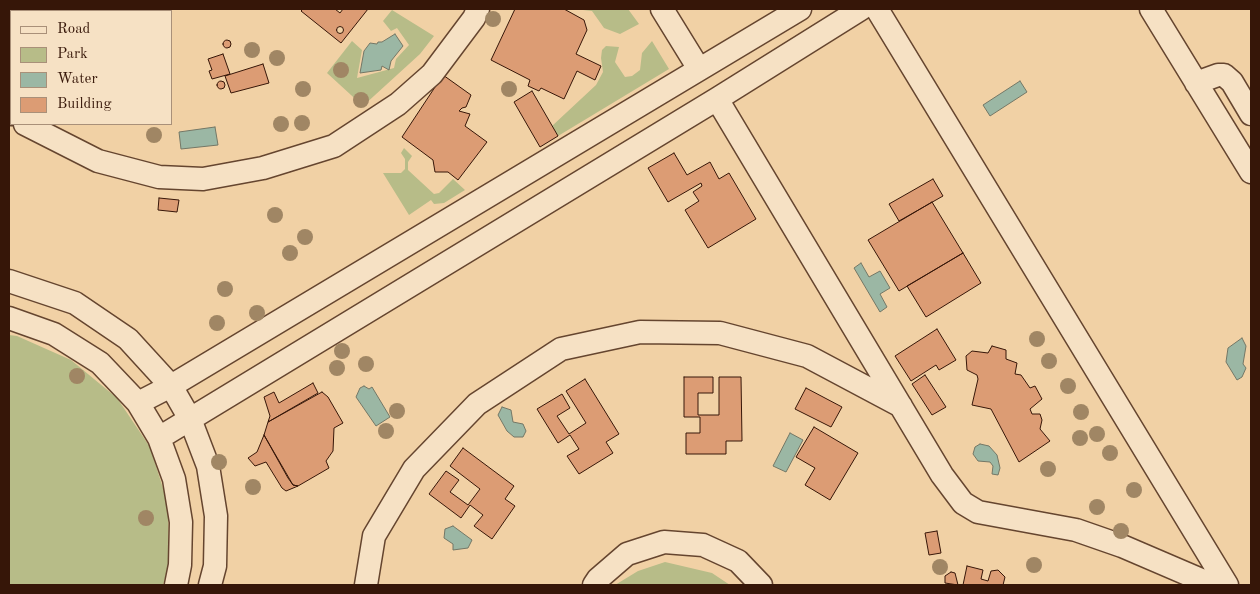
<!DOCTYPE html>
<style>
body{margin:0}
#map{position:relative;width:1260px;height:594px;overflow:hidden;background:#f1d1a5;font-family:"Old Standard TT",serif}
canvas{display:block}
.frame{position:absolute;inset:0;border:10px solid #361608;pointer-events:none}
.legend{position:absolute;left:10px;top:10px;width:162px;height:115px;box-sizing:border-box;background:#f6e1c4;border:1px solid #a99079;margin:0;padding:6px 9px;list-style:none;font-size:15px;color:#361608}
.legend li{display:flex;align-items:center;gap:10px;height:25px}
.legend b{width:25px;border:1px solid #a99079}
</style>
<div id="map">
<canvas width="1260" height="594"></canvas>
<div class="frame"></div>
<ul class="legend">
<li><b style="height:6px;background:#f6e1c4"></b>Road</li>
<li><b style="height:14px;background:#b7bc88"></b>Park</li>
<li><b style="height:14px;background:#9bb7a4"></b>Water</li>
<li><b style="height:14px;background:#dc9c74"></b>Building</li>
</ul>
</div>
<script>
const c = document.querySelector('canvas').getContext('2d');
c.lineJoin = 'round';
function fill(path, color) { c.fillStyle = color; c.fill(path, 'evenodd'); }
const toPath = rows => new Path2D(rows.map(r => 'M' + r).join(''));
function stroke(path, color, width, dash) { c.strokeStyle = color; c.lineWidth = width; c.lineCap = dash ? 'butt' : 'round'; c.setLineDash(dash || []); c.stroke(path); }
const green = toPath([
 [574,9,628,9,639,24,620,34,604,28,592,11],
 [392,10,434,36,420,54,363,106,327,73,352,41,362,50,357,78,394,68,396,59,409,45,397,28,391,31,383,21],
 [652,41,669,69,558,136,552,126,596,85,603,72,601,58,602,50,606,46,619,47,615,62,625,77,632,76,640,70,642,53],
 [404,148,412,156,408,162,408,170,434,194,439,193,453,179,465,190,444,203,434,204,431,200,409,215,383,173,401,173,405,169,405,159,401,153],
 [9,335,17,336,71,360,117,398,150,447,168,504,169,563,163,585,9,585],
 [665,562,712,573,730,585,615,585,638,571]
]);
const water = toPath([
 [395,34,403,46,391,61,389,70,382,66,381,70,360,73,364,51,370,43,377,44,378,42,382,42,395,34],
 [1020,81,1027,92,990,116,983,105,1020,81],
 [215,127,218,145,181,149,179,132,215,127],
 [861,263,869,277,880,271,890,288,880,294,887,307,880,312,854,268,861,263],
 [1242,338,1246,346,1243,364,1246,368,1242,377,1237,380,1226,362,1228,348,1242,338],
 [364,386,369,389,372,387,390,417,376,426,356,397,360,388,364,386],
 [502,407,511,410,513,422,523,424,526,431,523,437,514,437,507,431,498,415,502,407],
 [790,433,803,440,786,472,773,466,790,433],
 [980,444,989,446,997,455,1000,468,998,475,992,474,993,466,990,462,978,461,973,454,975,447,980,444],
 [453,526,472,540,468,548,453,550,453,544,444,538,445,529,453,526]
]);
const building = toPath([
 [13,9,67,9,65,11,11,11,13,9],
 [303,9,335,9,340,13,343,9,368,9,341,43,301,11,303,9],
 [515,9,564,9,584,20,587,30,576,54,601,66,595,80,577,71,564,99,541,88,539,91,528,86,530,80,491,60,515,9],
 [11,11,11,30,9,28,9,14,11,11],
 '336.5 30a3.5 3.5 0 1 1 7 0a3.5 3.5 0 1 1-7 0Z',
 [11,40,11,77,9,80,9,43,11,40],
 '223 44a4 4 0 1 1 8 0a4 4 0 1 1-8 0Z',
 [223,54,230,74,212,79,209,71,212,70,208,59,223,54],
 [263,64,269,83,231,93,225,76,263,64],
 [443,75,471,95,466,107,462,108,459,111,470,114,465,126,487,142,458,180,448,172,435,172,433,160,402,137,443,75],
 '217 85a4 4 0 1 1 8 0a4 4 0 1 1-8 0Z',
 [532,91,558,136,540,147,514,102,532,91],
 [674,153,687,175,710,162,719,179,729,173,756,219,708,248,685,210,699,201,693,192,702,186,701,183,668,202,648,168,674,153],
 [933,179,943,196,899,221,889,204,933,179],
 [159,198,179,200,177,212,158,210,159,198],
 [932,202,963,253,899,291,868,240,932,202],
 [963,253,981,283,926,317,907,286,963,253],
 [937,329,956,360,939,370,936,365,911,381,895,356,937,329],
 [992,346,1006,350,1006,359,1017,363,1015,374,1021,375,1030,388,1035,386,1042,399,1030,409,1032,414,1040,414,1042,420,1040,429,1050,441,1019,462,991,409,972,405,978,379,977,375,967,370,966,356,972,351,988,353,992,346],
 [925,375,946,407,932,415,912,384,925,375],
 [684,377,713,377,713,393,698,393,698,415,719,415,719,377,741,377,742,441,726,441,726,454,686,454,686,433,700,433,700,417,684,417,684,377],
 [585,379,619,434,606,442,613,453,579,474,567,456,579,449,570,435,558,443,537,409,562,394,570,408,557,416,569,434,586,423,566,391,585,379],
 [313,383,318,393,268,422,270,416,264,397,274,392,279,403,313,383],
 [806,388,842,407,831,427,795,409,806,388],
 [322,392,328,397,343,423,334,428,333,451,326,461,329,468,298,486,293,485,264,435,268,422,322,392],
 [814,427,858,453,830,500,805,485,815,468,796,457,814,427],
 [264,435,288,478,293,485,298,486,286,491,282,488,266,462,255,466,248,458,257,452,264,435],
 [463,448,514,486,505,499,515,506,492,539,474,526,483,515,470,505,461,518,429,494,446,471,459,480,450,492,468,505,480,489,450,466,463,448],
 [937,531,941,553,929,555,925,533,937,531],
 [967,566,983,570,981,579,988,581,991,571,998,570,1005,577,1003,585,1011,585,963,585,967,566],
 [951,572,955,573,958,585,945,583,945,576,951,572]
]);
const minor = toPath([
 [662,9,699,69],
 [877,9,1227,585],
 [1151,9,1251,172],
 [1196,83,1218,75,1224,75,1232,82,1251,114],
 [717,99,942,475,963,503,978,512,1076,530,1122,546,1213,585],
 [9,113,11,114],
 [25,124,98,161,159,177,203,179,263,168,334,146,398,104,432,74,474,18,478,9],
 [9,281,75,303,128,339,171,386,190,419,208,466,216,516,215,566,210,585],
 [9,318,54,334,100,363,138,403,159,438,174,479,181,522,180,565,176,585],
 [138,403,171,386,800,9],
 [159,438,717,99,861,9],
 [366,585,374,536,414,469,477,404,561,349,640,332,720,333,807,356,901,406],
 [594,585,598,579,627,554,664,542,703,545,738,561,761,585]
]);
const trees = [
 [493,19],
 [252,50],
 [277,58],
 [341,70],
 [303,89],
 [509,89],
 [361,100],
 [302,123],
 [281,124],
 [154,135],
 [275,215],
 [305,237],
 [290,253],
 [225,289],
 [257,313],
 [217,323],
 [1037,339],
 [342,351],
 [1049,361],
 [366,364],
 [337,368],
 [77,376],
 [1068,386],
 [397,411],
 [1081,412],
 [386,431],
 [1097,434],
 [1080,438],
 [1110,453],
 [219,462],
 [1048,469],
 [253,487],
 [1134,490],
 [1097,507],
 [146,518],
 [1121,531],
 [1034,565],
 [940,567]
];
fill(green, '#b7bc88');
fill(water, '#9bb7a4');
stroke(water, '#737766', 1);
fill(building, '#dc9c74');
stroke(building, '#361608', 1);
stroke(minor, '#65452f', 25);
stroke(minor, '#f6e1c4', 22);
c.fillStyle = '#a08664';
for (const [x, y] of trees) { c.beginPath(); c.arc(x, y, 8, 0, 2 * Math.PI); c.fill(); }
</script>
